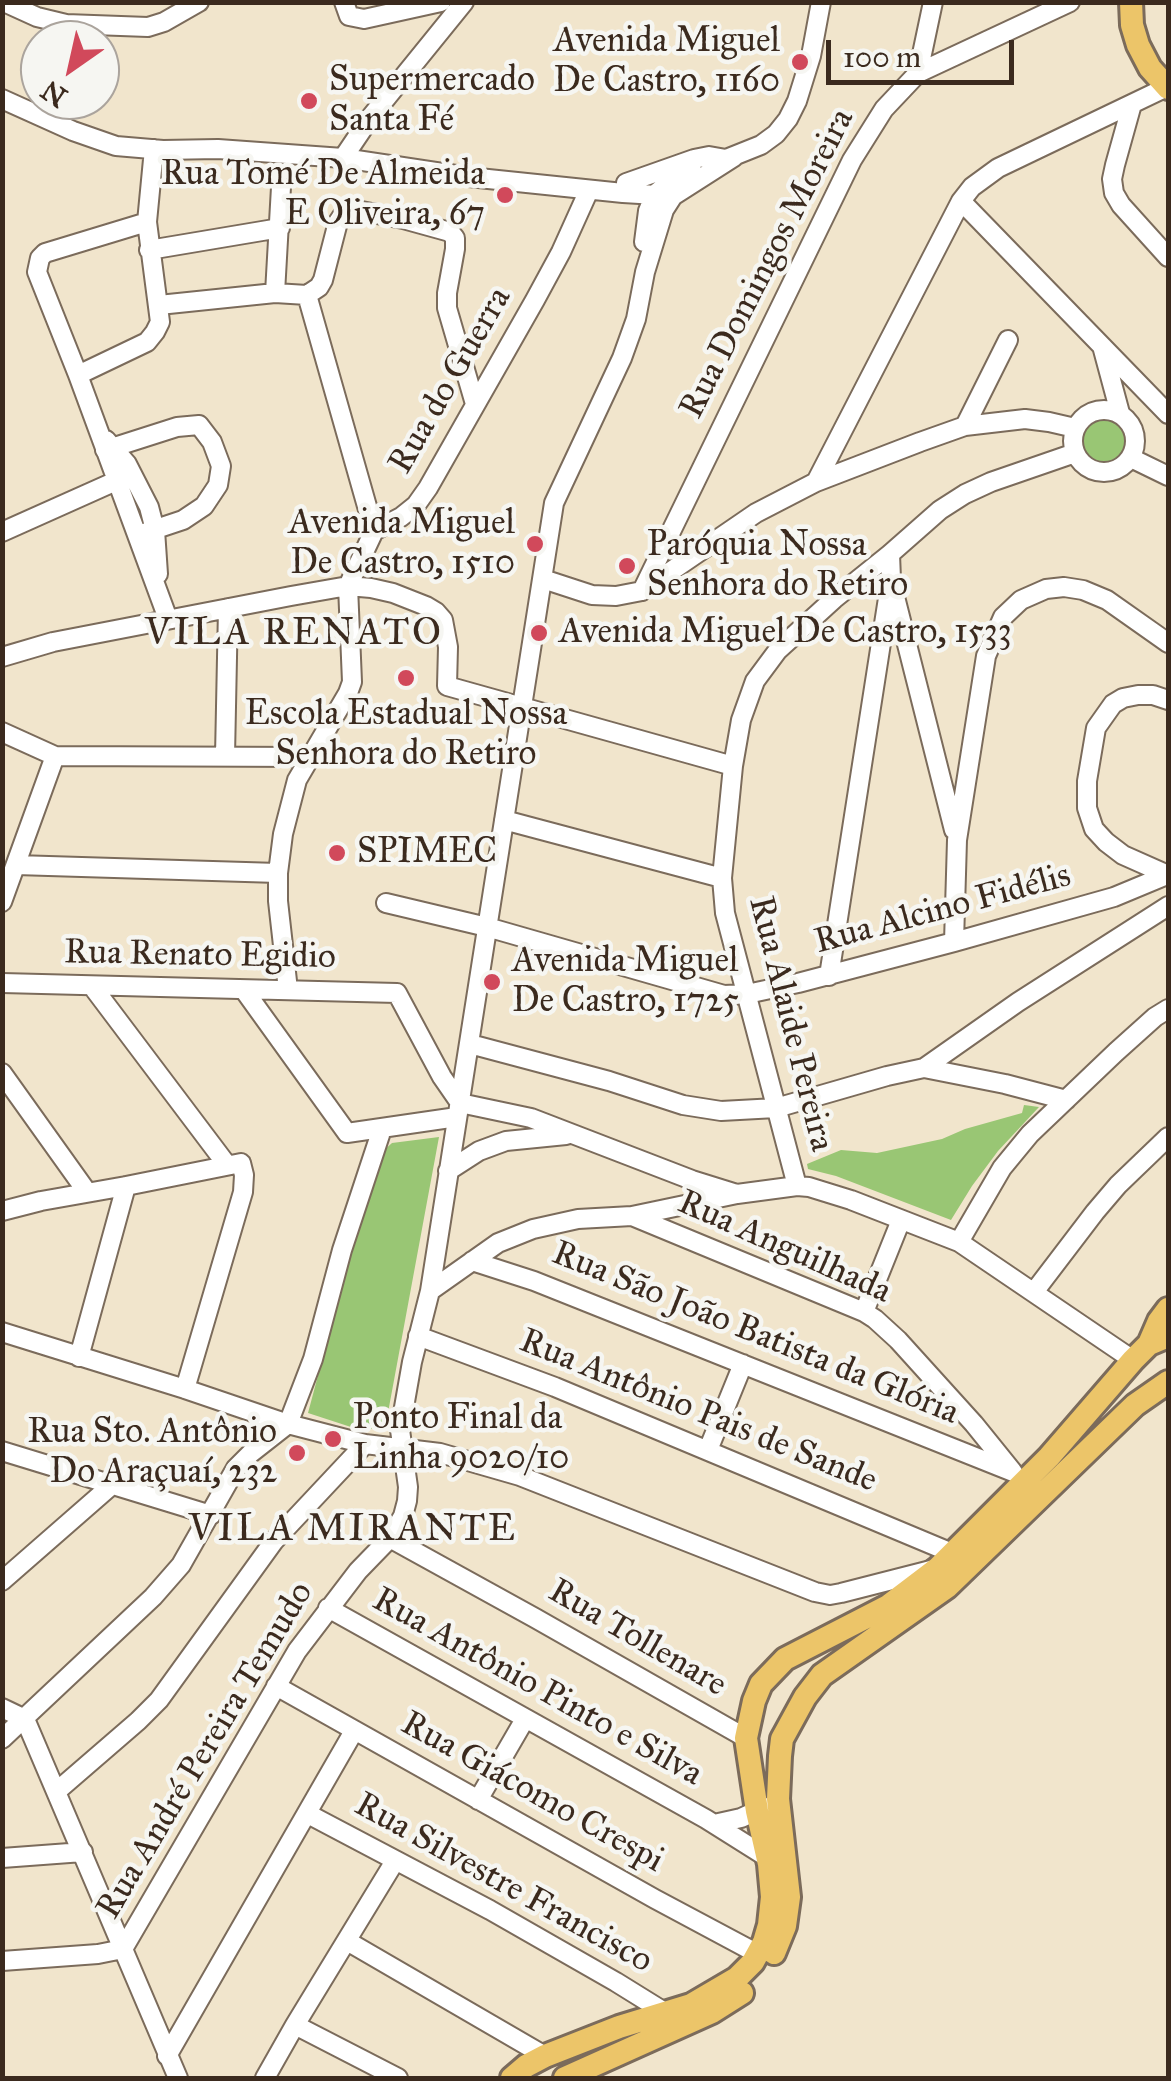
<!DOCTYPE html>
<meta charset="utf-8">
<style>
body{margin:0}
#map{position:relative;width:1171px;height:2081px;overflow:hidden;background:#f1e5cc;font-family:"IM FELL Great Primer",serif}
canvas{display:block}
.frame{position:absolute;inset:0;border:5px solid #3b2a1e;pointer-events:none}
.north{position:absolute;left:20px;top:20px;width:100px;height:100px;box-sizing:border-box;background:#f6f6f2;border:2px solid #aba49d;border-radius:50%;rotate:214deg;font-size:28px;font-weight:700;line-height:40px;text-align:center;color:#3b2a1e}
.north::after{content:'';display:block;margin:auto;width:35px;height:45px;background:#d1495b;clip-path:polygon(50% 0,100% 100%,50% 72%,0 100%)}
.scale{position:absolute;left:826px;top:40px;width:188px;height:45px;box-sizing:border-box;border:5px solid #3b2a1e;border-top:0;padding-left:12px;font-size:30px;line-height:35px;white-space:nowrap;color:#3b2a1e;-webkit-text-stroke:8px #f6f6f2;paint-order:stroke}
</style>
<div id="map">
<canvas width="1171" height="2081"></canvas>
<div class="frame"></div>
<div class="north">N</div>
<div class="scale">100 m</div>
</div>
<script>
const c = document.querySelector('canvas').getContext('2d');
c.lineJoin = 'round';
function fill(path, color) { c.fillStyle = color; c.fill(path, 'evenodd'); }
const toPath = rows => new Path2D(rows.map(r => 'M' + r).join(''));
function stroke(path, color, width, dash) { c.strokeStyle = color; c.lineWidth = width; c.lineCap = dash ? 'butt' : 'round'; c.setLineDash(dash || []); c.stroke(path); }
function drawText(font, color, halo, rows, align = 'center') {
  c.font = font + ' "IM FELL Great Primer",serif'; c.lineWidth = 9; c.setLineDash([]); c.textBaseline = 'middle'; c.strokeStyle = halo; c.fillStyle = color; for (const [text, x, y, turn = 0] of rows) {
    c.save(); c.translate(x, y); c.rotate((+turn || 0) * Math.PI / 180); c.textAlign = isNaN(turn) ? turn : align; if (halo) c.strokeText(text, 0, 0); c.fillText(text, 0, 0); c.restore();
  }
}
const green = toPath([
 '1078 442a25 25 0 1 1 50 0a25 25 0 1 1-50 0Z',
 [1024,1105,1039,1107,998,1151,972,1186,951,1220,836,1176,808,1169,807,1164,841,1150,877,1153,942,1139,965,1129,1022,1113],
 [439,1137,387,1418,379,1429,354,1428,308,1413,370,1180,382,1152,392,1143]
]);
const minor = toPath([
 [4,2,37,17,66,24,148,27,164,22,199,2],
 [344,2,349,16,364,19,441,2],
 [918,73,933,2],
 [2,99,73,131,116,146,163,150,218,149,343,158,469,177,623,193,673,196],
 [1132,104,1115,165,1112,179,1114,193,1121,205,1168,257],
 [343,158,370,118,464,2],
 [726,159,761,145,776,134,788,119,797,101,811,56,821,2],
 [626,183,694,159,709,156,726,159],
 [961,201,1168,414],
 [147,222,45,253,40,258,37,272,78,375,168,619],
 [644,242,648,211,655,194,670,182,693,172],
 [149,250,280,228],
 [275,293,281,187],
 [307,295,319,287,323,280,338,222,346,210,351,209,403,219,450,232,455,238,455,249,447,293,447,308,475,404],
 [307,295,374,531],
 [159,305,275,293,307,295],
 [1102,346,1120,413],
 [78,375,147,342,155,332,160,322,147,222,154,149],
 '1073 441a31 31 0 1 1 62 0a31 31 0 1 1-62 0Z',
 [965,426,1008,340],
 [106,440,127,464,149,507,155,530,158,574],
 [105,450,177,427,199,425,212,442,221,466,218,485,204,506,183,520,138,535],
 [1131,458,1168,476],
 [816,482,961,201,972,187,998,168,1167,87],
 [2,532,116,481],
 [543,579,592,595,616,596,642,591,756,513,816,482,920,442,965,426,1025,419,1049,422,1075,428],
 [893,589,954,830],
 [642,591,852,160,884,109,918,73,1070,2],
 [2,657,53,642,291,596,348,586,371,588,393,593,426,606,436,612,443,620,448,647,447,686,733,766],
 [1168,700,1153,695,1138,695,1123,698,1113,704,1096,728,1087,781,1087,808,1094,829,1106,842,1123,855,1168,875],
 [2,732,55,756,309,757],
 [225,756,228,608],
 [504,820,722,878],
 [16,865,278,873],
 [2,902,55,756],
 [386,903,487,927,724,995,747,994,798,983,954,942,1114,897,1167,875],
 [954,942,957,840,986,656,1003,617,1021,600,1046,589,1064,587,1083,590,1107,600,1168,643],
 [829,976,891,579,890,554],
 [2,983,397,993,442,1077,460,1103,531,1118,692,1180,737,1194],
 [92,986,227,1165],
 [244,990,347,1133,457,1117],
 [288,990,278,901,278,873,283,834,297,780,348,693,352,682,348,586,374,531,401,517,416,505,428,488,535,300,561,252,589,190],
 [470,1044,609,1081,683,1105,721,1111,776,1108,887,1076,924,1068,1005,1084,1066,1100],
 [924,1068,1018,1002,1168,906],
 [2,1073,87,1192],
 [448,1171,479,1151,506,1141,566,1135],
 [797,1186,725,913,722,878,733,766,741,720,750,695,755,681,778,650,834,599,890,554,940,510,965,494,991,482,1075,453],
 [2,1211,41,1201,126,1186,241,1163,244,1175,243,1192,185,1389],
 [632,1216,864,1312,875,1319,898,1340,974,1424,1012,1471],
 [959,1242,1002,1168,1030,1134,1116,1052,1155,1017,1168,1009],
 [472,1261,534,1281,1013,1472],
 [430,1291,498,1243,533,1229,578,1219,632,1216,737,1194,797,1186,809,1187,851,1200,959,1242,1133,1360],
 [1034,1292,1095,1212,1118,1185,1168,1137],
 [864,1312,901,1220],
 [2,1332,185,1389,288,1424,365,1444,440,1453,520,1476,815,1592,830,1595,841,1593,931,1570],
 [418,1336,555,1387,952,1553],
 [79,1357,126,1186],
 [708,1450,743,1364],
 [2,1451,211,1515],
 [390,1538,535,1618,746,1738],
 [2,1581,113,1484],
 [328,1608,706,1819,768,1858],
 [276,1686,655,1899,758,1954],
 [2,1708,25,1719,178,2078],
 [2,1739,153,1597,181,1565,236,1468,251,1453,288,1424,313,1359,342,1250,382,1129],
 [57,1791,138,1721,159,1700,274,1541,365,1444],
 [478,1800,525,1719],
 [308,1814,490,1910,616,1982,666,2013],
 [714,1824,741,1818,765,1807],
 [2,1858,83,1852],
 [347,1941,545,2056],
 [2,1961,98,1954,123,1949,297,1651,358,1571,390,1538,403,1516,407,1501,408,1487,400,1430,412,1362,430,1291,554,503,622,358,636,319,645,272,664,210,673,196,734,157],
 [295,2025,398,2078],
 [167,2056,354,1731],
 [265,2078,295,2025,395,1861]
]);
const major = toPath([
 [1131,2,1132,25,1138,45,1150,68,1168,88],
 [1149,1344,1159,1321,1168,1309],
 [774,1953,785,1926,789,1897,778,1799,780,1756,782,1739,805,1697,822,1675,947,1587,1135,1405,1168,1382],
 [512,2078,526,2066,545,2056,619,2027,691,2005,737,1978,753,1962,764,1942,769,1925,772,1897,769,1864,757,1811,746,1738,754,1701,761,1684,785,1659,888,1606,938,1568,1049,1457,1133,1360,1149,1344,1168,1336],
 [565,2078,712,2012,742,1993]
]);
const markers = [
 [800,62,10,"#d1495b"],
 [309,101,10,"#d1495b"],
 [505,195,10,"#d1495b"],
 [535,544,10,"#d1495b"],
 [627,566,10,"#d1495b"],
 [539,633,10,"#d1495b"],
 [406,678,10,"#d1495b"],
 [337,853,10,"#d1495b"],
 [492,982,10,"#d1495b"],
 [333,1439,10,"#d1495b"],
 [297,1453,10,"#d1495b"]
];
const poiNames = [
 ["Avenida Miguel",780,42,"right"],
 ["De Castro, 1160",780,82,"right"],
 ["Supermercado",329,81],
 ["Santa Fé",329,121],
 ["Rua Tomé De Almeida",485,175,"right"],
 ["E Oliveira, 67",485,215,"right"],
 ["Avenida Miguel",515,524,"right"],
 ["De Castro, 1510",515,564,"right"],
 ["Paróquia Nossa",647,546],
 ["Senhora do Retiro",647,586],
 ["Avenida Miguel De Castro, 1533",559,633],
 ["Escola Estadual Nossa",406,715,"center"],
 ["Senhora do Retiro",406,755,"center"],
 ["SPIMEC",357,853],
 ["Avenida Miguel",512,962],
 ["De Castro, 1725",512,1002],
 ["Ponto Final da",353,1419],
 ["Linha 9020/10",353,1459],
 ["Rua Sto. Antônio",277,1433,"right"],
 ["Do Araçuaí, 232",277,1473,"right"]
];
const streetNames = [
 ["Rua Domingos Moreira",768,264,-63],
 ["Rua do Guerra",451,381,-60],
 ["Rua Alcino Fidélis",943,910,-15],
 ["Rua Renato Egidio",200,956,1],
 ["Rua Alaide Pereira",790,1024,76],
 ["Rua Anguilhada",784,1248,24],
 ["Rua São João Batista da Glória",755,1334,22],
 ["Rua Antônio Pais de Sande",698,1412,22],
 ["Rua Tollenare",637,1639,30],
 ["Rua Antônio Pinto e Silva",537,1688,29],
 ["Rua André Pereira Temudo",206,1751,-59],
 ["Rua Giácomo Crespi",532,1793,29],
 ["Rua Silvestre Francisco",503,1884,29]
];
const neighbourhoodNames = [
 ["VILA RENATO",294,635],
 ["VILA MIRANTE",353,1531]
];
fill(green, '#99c674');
stroke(minor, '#7b6b5b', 22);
stroke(major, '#7b6b5b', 28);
stroke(minor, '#fff', 18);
stroke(major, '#ecc569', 22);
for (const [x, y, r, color] of markers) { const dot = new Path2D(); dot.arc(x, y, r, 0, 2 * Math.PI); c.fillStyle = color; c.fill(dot); stroke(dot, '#f6f6f2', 4); }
drawText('35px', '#3b2a1e', '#f6f6f2', poiNames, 'left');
drawText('35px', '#3b2a1e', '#f6f6f2', streetNames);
c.letterSpacing = '2.5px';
drawText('38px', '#3b2a1e', '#f6f6f2', neighbourhoodNames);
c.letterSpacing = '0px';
</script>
